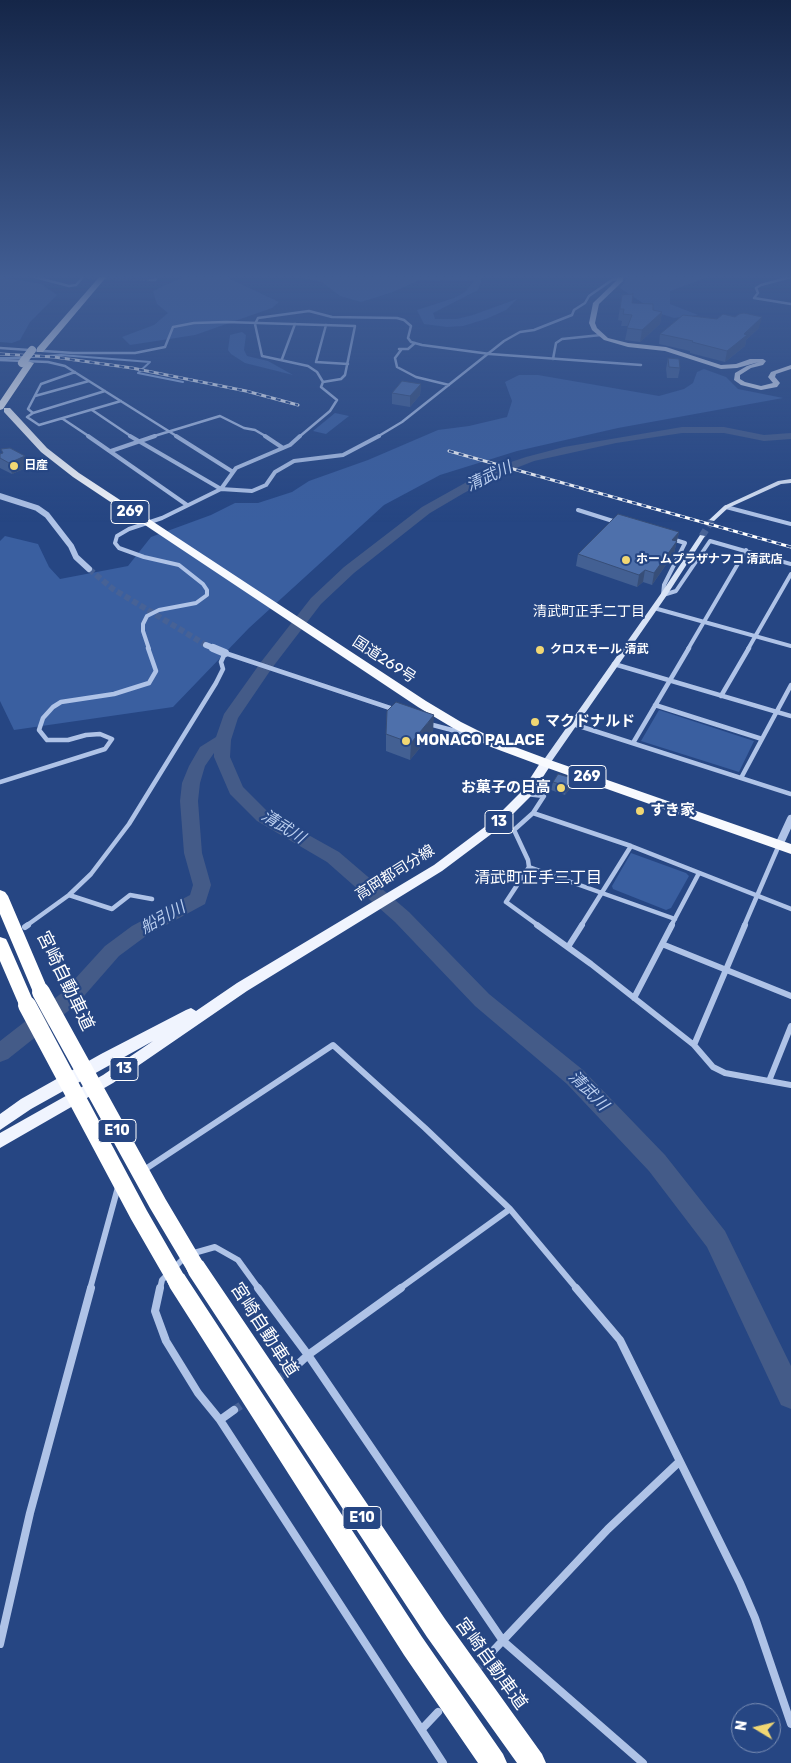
<!DOCTYPE html>
<meta charset="utf-8">
<style>
body{margin:0}
#map{position:relative;width:791px;height:1763px;overflow:hidden;background:#264683;font-family:Rubik,sans-serif}
canvas{display:block}
.north{position:absolute;left:731px;top:1703px;width:50px;height:50px;box-sizing:border-box;background:#264683;border:1px solid #7d90b5;border-radius:50%;rotate:279deg;font-size:14px;font-weight:700;line-height:20px;text-align:center;color:#fff}
.north::after{content:'';display:block;margin:auto;width:18px;height:22px;background:#f1d773;clip-path:polygon(50% 0,100% 100%,50% 72%,0 100%)}
</style>
<div id="map">
<canvas width="791" height="1763"></canvas>
<div class="north">N</div>
</div>
<script>
const c = document.querySelector('canvas').getContext('2d');
c.lineJoin = 'round';
function fill(path, color) { c.fillStyle = color; c.fill(path, 'evenodd'); }
const toPath = rows => new Path2D(rows.map(r => 'M' + r).join(''));
function stroke(path, color, width, dash) { c.strokeStyle = color; c.lineWidth = width; c.lineCap = dash ? 'butt' : 'round'; c.setLineDash(dash || []); c.stroke(path); }
function drawText(font, color, halo, rows, align = 'center') {
  c.font = font + ' Rubik,"Noto Sans JP",sans-serif'; c.lineWidth = 4.5; c.setLineDash([]); c.textBaseline = 'middle'; c.strokeStyle = halo; c.fillStyle = color; for (const [text, x, y, turn = 0] of rows) {
    c.save(); c.translate(x, y); c.rotate((+turn || 0) * Math.PI / 180); c.textAlign = isNaN(turn) ? turn : align; if (halo) c.strokeText(text, 0, 0); c.fillText(text, 0, 0); c.restore();
  }
}
const green = toPath([
 [188,275,222,275,279,302,272,308,195,335,130,345,122,337,154,325,168,313,157,304,153,291],
 [287,275,483,275,478,290,433,313,435,319,457,319,473,315,517,299,506,310,486,319,463,326,447,327,424,324,417,310,454,298,465,292,474,281,420,280,390,293,361,302,340,296,322,282],
 [650,275,714,275,670,291,670,304,698,315,674,318,658,313,620,288,628,277,648,277],
 [0,277,41,284,57,295,30,322,20,340,12,343,0,342],
 [242,332,246,335,244,350,247,356,268,361,293,375,245,363,231,354,228,350,230,335],
 [704,369,726,377,738,389,783,398,618,428,517,451,440,475,384,505,249,628,173,707,14,730,0,701,0,541,5,536,38,544,49,567,60,579,128,566,151,537,211,515,235,503,258,503,292,492,309,481,368,460,438,430,469,426,507,417,512,401,505,382,519,375,538,375,659,396,684,389,693,383,697,372],
 [335,413,349,416,326,434,313,431],
 [659,710,754,741,739,772,641,741],
 [631,853,686,873,689,876,671,908,666,910,613,889,612,886]
]);
const stream = toPath([
 [29,357,61,355,150,362,138,373,183,382],
 [0,358,23,358]
]);
const river = toPath([
 [682,427,724,427,764,435,791,433,791,439,764,441,724,433,682,433,616,443,534,461,498,475,464,493,430,513,354,573,321,604,272,668,238,718,231,740,230,757,243,787,269,813,339,852,409,912,489,994,583,1070,665,1155,725,1231,791,1366,791,1409,781,1405,707,1247,649,1171,567,1084,475,1006,395,922,327,862,257,821,230,794,214,757,214,753,205,766,200,783,198,801,202,853,211,885,205,904,146,936,119,956,77,1004,8,1059,0,1062,0,1041,63,992,105,946,132,926,190,895,193,885,184,853,180,801,182,783,189,766,200,747,216,737,224,714,261,662,311,598,344,567,422,507,490,469,526,457,564,447,682,427]
]);
const minorTunnelFar1 = toPath([
 [87,278,150,280]
]);
const minorTunnel = toPath([
 [276,1380,296,1366],
 [234,1410,249,1400],
 [475,1671,492,1652]
]);
const tertiaryTunnel = toPath([
 [89,569,113,589,206,645]
]);
const secondaryTunnel = toPath([
 [702,536,712,520]
]);
const minorFar4 = toPath([
 [27,275,69,286,76,285,85,275],
 [791,277,761,285,756,288,758,293,754,298,791,304],
 [150,280,155,280,158,275],
 [326,325,316,362,348,364],
 [0,348,73,353,135,353,165,347,173,327,194,323,226,322,355,326,345,375,341,379,323,382],
 [399,349,408,349,415,343],
 [401,350,395,358,397,367,416,377,449,385],
 [282,359,295,324],
 [553,359,556,343,562,339,601,335],
 [0,360,48,362,65,366,178,437],
 [75,372,41,384,28,409,33,413,27,417,39,425,121,401],
 [35,396,89,381],
 [92,410,132,437],
 [33,413,105,391],
 [63,419,90,437],
 [151,437,220,416,244,428,255,430,267,437],
 [299,437,330,411,337,400,321,387,323,382,317,372,308,366,262,356,255,324,258,318,309,311,332,317,397,318,404,320,411,326,408,338,411,342,422,345,490,354,641,365],
 [377,437,402,422,504,341,520,332,534,330,572,315,574,310,585,303,589,296,612,280,621,278]
]);
const minorFar3 = toPath([
 [88,436,187,505],
 [130,436,221,489,252,491,266,485,275,472,294,461,343,455,379,436],
 [176,436,233,472],
 [265,436,283,448],
 [111,451,155,436],
 [726,507,791,524],
 [578,510,616,522],
 [672,539,685,543,664,585,663,595,676,591,710,541,791,564],
 [654,608,791,646],
 [149,649,143,631,143,624,147,616,159,610,196,603,207,595,207,590,203,584,179,565,144,557,119,548,115,543,117,536,129,529,162,518,221,489,236,468,290,445,300,436],
 [688,649,746,550],
 [748,649,791,574]
]);
const minorFar2 = toPath([
 [614,664,791,716],
 [721,696,749,648],
 [655,705,762,739],
 [429,724,467,734],
 [573,724,791,794],
 [633,743,689,648],
 [741,778,791,685],
 [0,782,105,749,112,739,100,734,86,735,68,740,47,740,39,730,43,718,53,707,61,702,114,694,149,683,156,671,148,648],
 [526,794,544,796,533,813,631,846,791,909],
 [533,813,514,830,528,860,529,867,506,902,539,926],
 [529,867,675,919],
 [69,895,112,909,130,895,152,899],
 [26,926,69,895,91,874,129,824,216,683,223,669,221,662,225,653,396,710],
 [581,926,631,846],
 [671,926,699,873],
 [744,926,779,845]
]);
const minorFar1 = toPath([
 [537,925,591,964,694,1045,713,1067,725,1073,791,1085],
 [25,927,28,925],
 [662,944,791,996],
 [568,947,582,925],
 [634,998,672,925],
 [694,1045,745,925],
 [769,1081,791,1026],
 [144,1170,333,1045,425,1128,510,1209,577,1289],
 [90,1289,118,1187],
 [160,1289,162,1280,187,1255,215,1247,238,1260,259,1289],
 [399,1289,510,1209]
]);
const minor = toPath([
 [160,1288,155,1311,166,1341,198,1393,220,1420,443,1763],
 [258,1288,308,1355,503,1641,643,1763],
 [576,1288,620,1340,740,1583,755,1618,791,1724],
 [296,1366,308,1355,401,1288],
 [220,1420,234,1410],
 [0,1644,30,1513,91,1288],
 [492,1652,608,1529,679,1462],
 [422,1729,438,1712]
]);
const tertiaryFar1 = toPath([
 [0,496,37,508,47,515,71,546,76,557,89,569],
 [206,645,216,649]
]);
const tertiary = toPath([
 [213,648,225,653],
 [779,845,791,819]
]);
const secondary = toPath([
 [791,479,791,483,781,484,728,508,714,521,709,520,724,506,778,481,791,479],
 [700,535,705,536,667,595,549,765,543,765,542,763,543,761,660,595,700,535]
]);
const primary = toPath([
 [618,275,624,275,623,281,599,304,595,323,597,328,608,338,628,343,666,347,721,365,736,364,750,359,763,359,766,361,763,365,751,368,740,375,740,379,745,382,761,386,773,383,768,377,771,372,791,365,791,369,776,374,775,377,780,383,777,387,761,390,741,385,734,380,735,373,747,366,759,362,737,368,721,369,665,351,628,347,604,340,592,330,589,323,593,303,617,280,618,275],
 [546,759,552,763,530,797,498,829,442,871,247,991,113,1083,0,1148,0,1133,103,1075,153,1041,31,1109,0,1130,0,1114,21,1099,101,1054,186,1010,191,1008,196,1011,237,983,434,865,490,823,522,791,542,760,546,759]
]);
const trunk = toPath([
 [4,408,10,408,47,448,79,473,426,701,461,722,499,741,550,760,791,844,791,854,542,766,491,747,453,728,418,707,73,477,41,452,4,412,4,408]
]);
const motorway = toPath([
 [101,275,108,275,43,352,37,352,37,348,101,275],
 [27,361,34,363,3,409,0,410,0,401,27,361],
 [0,890,5,892,8,896,49,992,47,997,41,999,35,997,33,992,0,914,0,890],
 [0,937,6,939,8,943,35,1005,33,1010,27,1012,21,1010,19,1005,0,961,0,937],
 [196,1258,203,1261,445,1619,542,1754,546,1763,517,1763,427,1637,189,1275,186,1268,189,1261,196,1258],
 [177,1271,184,1274,422,1637,503,1754,507,1763,478,1763,404,1655,170,1288,167,1281,170,1274,177,1271]
]);
const rail = toPath([
 [0,354,54,357,132,368,246,391,298,405],
 [449,451,791,547]
]);
const motorwayBridgeFar1 = toPath([
 [22,363,32,350]
]);
const motorwayBridge = toPath([
 [41,992,158,1204,196,1268],
 [27,1005,139,1215,177,1281]
]);
const wall = toPath([
 [622,295,632,303,653,310,662,312,660,324,640,342,625,340,628,326,621,326,622,321,618,320],
 [735,317,759,328,746,340,745,346,725,362,690,353,690,351,659,344,660,334,717,319],
 [668,358,680,368,678,378,667,378,666,369],
 [421,384,420,395,410,407,392,404,392,393],
 [1,449,28,467,12,474,0,468,0,454,3,453],
 [679,532,674,553,652,585,643,582,637,587,576,566,578,554],
 [433,732,410,760,386,751,386,734],
 [572,778,571,787,565,795,551,790,553,782]
]);
const shadedWall = toPath([
 [662,312,660,324,640,342,642,330],
 [762,317,759,328,746,340,745,346,725,362,727,351],
 [421,384,420,395,410,407,410,396],
 [25,456,28,467,12,474,9,463],
 [679,532,674,553,652,585,654,573,672,540],
 [645,570,643,582,637,587,639,575],
 [434,715,433,732,410,760,411,743],
 [572,778,571,787,565,795,567,786]
]);
const building = toPath([
 [633,294,632,303,653,304,653,310,662,312,642,330,627,328,632,315,623,314,624,309,620,309,622,295,633,294],
 [744,313,762,317,744,334,747,335,727,351,692,342,693,341,660,334,683,315,717,319,723,314,735,317,739,314,744,313],
 [668,358,679,359,680,368,669,367,668,358],
 [402,381,421,384,410,396,392,393,402,381],
 [10,448,25,456,9,463,0,458,0,454,3,453,1,449,10,448],
 [618,514,679,532,672,540,677,541,654,573,645,570,639,575,578,554,618,514],
 [396,702,434,715,411,743,386,734,387,711,396,702],
 [558,774,572,778,567,786,553,782,558,774]
]);
const markers = [
 [14,466,5,"#f1d773"],
 [626,560,5,"#f1d773"],
 [540,650,5,"#f1d773"],
 [535,722,5,"#f1d773"],
 [406,741,5,"#f1d773"],
 [561,788,5,"#f1d773"],
 [640,811,5,"#f1d773"]
];
const farPoinames = [
 ["日産",24,466],
 ["ホームプラザナフコ 清武店",636,560],
 ["クロスモール 清武",550,650]
];
const shields = [
 [130,512,38],
 [587,777,38],
 [499,822,28],
 [124,1069,28],
 [117,1131,38],
 [362,1518,38]
];
const shieldNames = [
 ["269",130,512],
 ["269",587,777],
 ["13",499,822],
 ["13",124,1069],
 ["E10",117,1131],
 ["E10",362,1518]
];
const farNeighbourhoodnames = [
 ["清武町正手二丁目",589,612]
];
const streetNames = [
 ["国道269号",384,660,33],
 ["高岡都司分線",395,873,-32]
];
const poiNames = [
 ["マクドナルド",545,722],
 ["MONACO PALACE",416,741],
 ["お菓子の日高",551,788,"right"],
 ["すき家",650,811]
];
const waterNames = [
 ["清武川",489,477,-25],
 ["清武川",283,827,32],
 ["船引川",163,918,-29],
 ["清武川",588,1091,45]
];
const neighbourhoodNames = [
 ["清武町正手三丁目",538,878]
];
const nearStreetnames = [
 ["宮崎自動車道",65,981,64],
 ["宮崎自動車道",264,1330,57],
 ["宮崎自動車道",491,1664,54]
];
fill(green, '#3a5fa0');
stroke(stream, '#a3bde8', 2);
fill(river, '#445b88');
stroke(minorTunnelFar1, '#476296', 2.5, [2.5, 1]);
stroke(minorTunnel, '#476296', 8, [8, 4]);
stroke(tertiaryTunnel, '#476296', 6, [6, 3]);
stroke(secondaryTunnel, '#476296', 7, [7, 4]);
stroke(minorFar4, '#afc3e7', 2.5);
stroke(minorFar3, '#afc3e7', 4);
stroke(minorFar2, '#afc3e7', 4.5);
stroke(minorFar1, '#afc3e7', 6);
stroke(minor, '#afc3e7', 8);
stroke(tertiaryFar1, '#afc3e7', 6);
stroke(tertiary, '#afc3e7', 8);
fill(secondary, '#d8e3f6');
fill(primary, '#f0f4fe');
fill(trunk, '#f8fafe');
fill(motorway, '#fff');
stroke(rail, '#fff', 3);
stroke(rail, '#264683', 2, [5]);
stroke(motorwayBridgeFar1, '#fff', 8);
stroke(motorwayBridge, '#fff', 18);
fill(wall, '#436093');
fill(shadedWall, '#374e78');
fill(building, '#4e70ab');
stroke(building, '#374e78', 1);
const sky = c.createLinearGradient(0, 0, 0, 522);
sky.addColorStop(0, '#152648');
sky.addColorStop(0.53, '#415d93');
sky.addColorStop(1, '#415d9300');
c.fillStyle = sky;
c.fillRect(0, 0, 791, 522);
for (const [x, y, r, color] of markers) { const dot = new Path2D(); dot.arc(x, y, r, 0, 2 * Math.PI); c.fillStyle = color; c.fill(dot); stroke(dot, '#264683', 2); }
drawText('bold 12px', '#fff', '#264683', farPoinames, 'left');
for (const [x, y, w] of shields) { const box = new Path2D(); box.roundRect(x - w / 2, y - 11.5, w, 23, 4); c.fillStyle = '#264683'; c.fill(box); stroke(box, '#fff', 1); }
drawText('bold 14px', '#fff', null, shieldNames);
drawText('14px', '#fff', '#264683', farNeighbourhoodnames);
drawText('15px', '#fff', '#264683', streetNames);
drawText('bold 15px', '#fff', '#264683', poiNames, 'left');
drawText('italic 16px', '#baceef', '#264683', waterNames);
drawText('16px', '#fff', '#264683', neighbourhoodNames);
drawText('18px', '#fff', '#264683', nearStreetnames);
</script>
